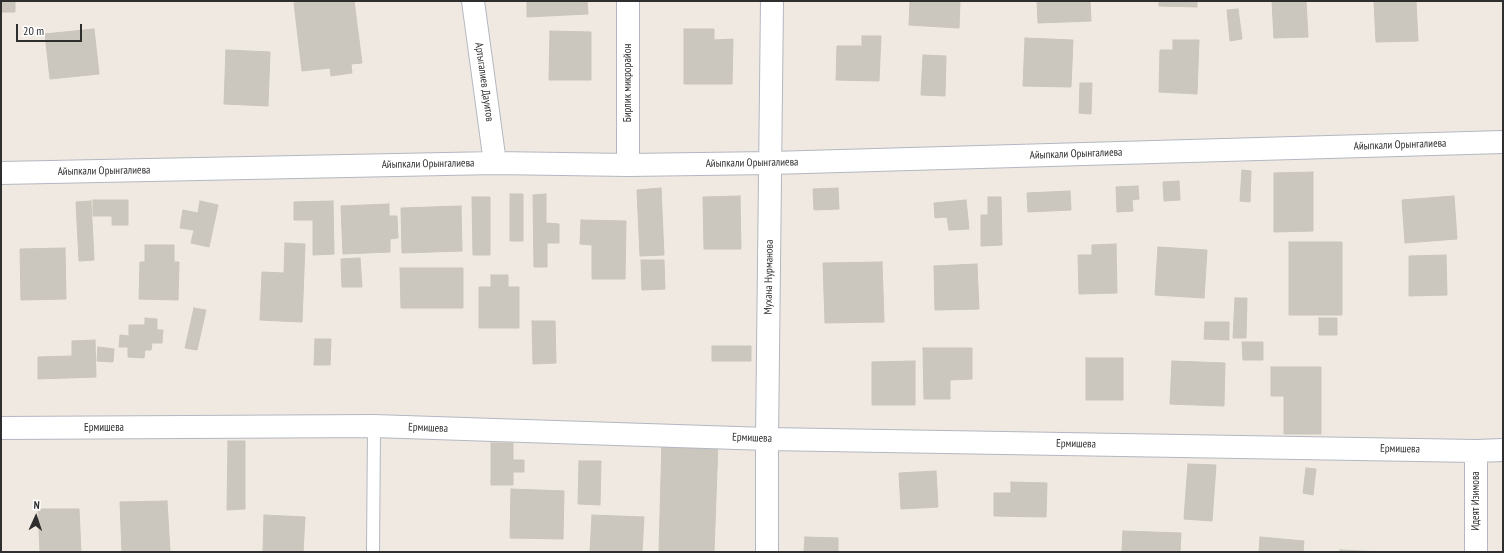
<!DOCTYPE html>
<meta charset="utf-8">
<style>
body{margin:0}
#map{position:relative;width:1504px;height:553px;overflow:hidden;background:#efe9e1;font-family:"PT Sans Narrow",sans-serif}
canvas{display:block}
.frame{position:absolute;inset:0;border:2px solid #2e2e2e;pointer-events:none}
.north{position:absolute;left:16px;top:497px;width:40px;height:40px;-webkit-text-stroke:3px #fff;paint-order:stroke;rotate:3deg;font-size:11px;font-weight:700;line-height:16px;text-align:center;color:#2e2e2e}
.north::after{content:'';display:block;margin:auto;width:14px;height:18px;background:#2e2e2e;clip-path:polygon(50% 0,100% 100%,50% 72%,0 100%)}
.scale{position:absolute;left:16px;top:24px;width:66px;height:18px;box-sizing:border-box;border:2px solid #2e2e2e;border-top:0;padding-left:5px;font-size:12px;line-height:14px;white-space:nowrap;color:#2e2e2e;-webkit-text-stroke:3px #fff;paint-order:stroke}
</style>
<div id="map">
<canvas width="1504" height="553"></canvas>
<div class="frame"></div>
<div class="north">N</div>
<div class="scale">20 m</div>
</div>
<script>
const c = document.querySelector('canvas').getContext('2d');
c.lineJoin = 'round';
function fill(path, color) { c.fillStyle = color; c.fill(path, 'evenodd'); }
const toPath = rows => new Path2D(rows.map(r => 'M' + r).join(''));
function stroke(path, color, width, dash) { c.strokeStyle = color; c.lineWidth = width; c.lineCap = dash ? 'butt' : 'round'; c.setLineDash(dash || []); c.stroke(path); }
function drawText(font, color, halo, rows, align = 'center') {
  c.font = font + ' "PT Sans Narrow",sans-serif'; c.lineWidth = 3; c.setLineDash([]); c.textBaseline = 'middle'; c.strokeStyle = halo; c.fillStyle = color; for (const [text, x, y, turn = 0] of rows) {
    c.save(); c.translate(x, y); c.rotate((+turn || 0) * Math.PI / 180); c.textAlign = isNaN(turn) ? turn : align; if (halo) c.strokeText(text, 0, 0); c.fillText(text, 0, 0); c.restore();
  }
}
const building = toPath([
 [1,1,15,1,15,12,1,12,1,1],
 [308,1,354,1,362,63,351,64,352,73,331,76,330,68,302,71,294,3,308,1],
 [527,1,587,1,588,14,527,17,527,1],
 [910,1,960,1,959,28,909,25,910,1],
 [1037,1,1090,1,1091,21,1038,23,1037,1],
 [1159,1,1197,1,1197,7,1159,6,1159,1],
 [1272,1,1306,1,1308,37,1274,38,1272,1],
 [1374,1,1416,1,1418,41,1376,42,1374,1],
 [1238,9,1242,39,1230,41,1227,10,1238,9],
 [94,29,99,74,50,79,45,34,94,29],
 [684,29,714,29,714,40,733,39,732,84,684,84,684,29],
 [550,31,591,32,591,80,549,80,550,31],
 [862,36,881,36,879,81,836,80,837,46,862,46,862,36],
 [1025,38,1073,40,1071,87,1023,86,1025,38],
 [1173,40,1199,40,1197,94,1159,92,1160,50,1173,50,1173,40],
 [226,50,270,52,268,106,224,104,226,50],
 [923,55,946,56,945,96,921,95,923,55],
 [1080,83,1092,83,1091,114,1079,113,1080,83],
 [1242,170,1251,171,1250,202,1240,201,1242,170],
 [1313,172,1313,231,1274,232,1274,173,1313,172],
 [1179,181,1180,200,1164,201,1163,182,1179,181],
 [1138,186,1139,199,1132,200,1133,211,1117,212,1116,187,1138,186],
 [661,188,664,255,640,256,637,190,661,188],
 [838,188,839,209,814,210,813,189,838,188],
 [1070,191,1071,210,1028,212,1027,193,1070,191],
 [510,194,523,194,523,241,510,241,510,194],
 [546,194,546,223,559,224,559,243,547,243,547,267,534,267,533,195,546,194],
 [740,196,741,249,704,249,703,197,740,196],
 [1454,196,1457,239,1405,243,1402,200,1454,196],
 [472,197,490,197,490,255,473,255,472,197],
 [988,197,1001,197,1002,245,981,246,981,215,988,215,988,197],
 [93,200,128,200,128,225,112,225,112,216,93,216,93,200],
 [966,200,969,229,949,230,947,217,935,218,934,203,966,200],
 [91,201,94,260,79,261,76,202,91,201],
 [200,201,218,205,209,247,191,243,194,230,180,228,183,210,198,213,200,201],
 [333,201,334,254,313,255,313,220,294,220,294,202,333,201],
 [389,204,389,216,397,216,398,238,390,239,390,252,343,254,341,206,389,204],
 [461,206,462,251,402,253,401,208,461,206],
 [581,220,626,221,625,279,592,279,592,245,580,244,581,220],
 [1289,242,1342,242,1342,315,1289,315,1289,242],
 [285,243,305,244,302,322,260,320,262,272,284,273,285,243],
 [1116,244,1117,293,1079,294,1078,255,1092,255,1092,245,1116,244],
 [145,245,174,245,174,262,179,262,178,300,139,299,140,262,145,262,145,245],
 [1158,247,1207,250,1204,298,1155,295,1158,247],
 [65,248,66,299,21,300,20,249,65,248],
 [1446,255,1447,295,1409,296,1409,256,1446,255],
 [360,258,362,287,342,287,341,259,360,258],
 [641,260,664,260,665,289,642,290,641,260],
 [882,262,884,322,825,323,823,263,882,262],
 [977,264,979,309,935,310,934,266,977,264],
 [400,268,463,268,463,308,401,308,400,268],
 [491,275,508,275,508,287,519,287,519,328,479,328,479,287,491,287,491,275],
 [1235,298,1247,298,1246,338,1233,338,1235,298],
 [194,308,206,310,197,350,185,348,194,308],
 [145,318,157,319,157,330,163,330,162,343,152,343,151,350,145,350,144,358,128,357,128,347,119,347,120,335,129,336,129,325,145,325,145,318],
 [1319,318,1337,318,1337,335,1319,335,1319,318],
 [532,321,555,321,556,363,533,364,532,321],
 [1205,322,1229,322,1229,340,1204,339,1205,322],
 [315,339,331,339,330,365,314,365,315,339],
 [95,340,96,377,38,379,38,357,72,356,72,341,95,340],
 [1242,342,1263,342,1263,360,1243,360,1242,342],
 [712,346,751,346,751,361,712,361,712,346],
 [98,347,114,349,113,362,97,361,98,347],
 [923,348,972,348,972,379,950,380,950,399,924,399,923,348],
 [1086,358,1123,358,1123,400,1086,400,1086,358],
 [915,361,915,405,872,405,872,362,915,361],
 [1172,361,1225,363,1224,406,1170,404,1172,361],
 [1271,367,1321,367,1321,434,1284,434,1284,396,1271,396,1271,367],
 [662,440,718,442,714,552,659,552,662,440],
 [228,441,245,441,245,509,227,510,228,441],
 [491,443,513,443,513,460,524,460,524,472,513,472,513,485,491,485,491,443],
 [579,461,601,461,600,505,578,504,579,461],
 [1188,464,1216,465,1212,521,1184,519,1188,464],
 [1306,468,1316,469,1313,495,1303,493,1306,468],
 [936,471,938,507,901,509,899,473,936,471],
 [1011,482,1047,483,1046,517,994,516,994,493,1011,493,1011,482],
 [511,489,564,491,563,539,510,538,511,489],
 [167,501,170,552,122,552,120,502,167,501],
 [38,509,79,509,81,552,40,552,38,509],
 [264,515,305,517,303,552,263,552,264,515],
 [592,515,644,517,642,552,590,552,592,515],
 [1123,531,1181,533,1180,552,1122,552,1123,531],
 [805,537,838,538,838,552,804,552,805,537],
 [1260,537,1304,541,1303,552,1259,552,1260,537],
 [1340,550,1380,552,1340,552,1340,550]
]);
const lane = toPath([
 [373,552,374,426]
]);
const street = toPath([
 [473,1,495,163],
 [628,165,628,1],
 [1,173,495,163,628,165,771,163,1503,142],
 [1,428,374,426,767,439,1476,451,1503,450],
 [1476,451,1476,552],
 [767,552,767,439,772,1]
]);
const streetNames = [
 ["Артыгалиев Дауитов",484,82,82],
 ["Бирлик микрорайон",628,83,-90],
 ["Айыпкали Орынгалиева",1400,145,-2],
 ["Айыпкали Орынгалиева",1076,154,-2],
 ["Айыпкали Орынгалиева",752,163,-1],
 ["Айыпкали Орынгалиева",428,164,-1],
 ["Айыпкали Орынгалиева",104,171,-1],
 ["Мухана Нурманова",769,277,-89],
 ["Ермишева",104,428],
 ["Ермишева",428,428,2],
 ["Ермишева",752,438,2],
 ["Ермишева",1076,444,1],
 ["Ермишева",1400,449,1],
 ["Идеят Изимова",1476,501,-90]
];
fill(building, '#cbc7bf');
stroke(building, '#cbc5ba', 1);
stroke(lane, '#b4b7c1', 14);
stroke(street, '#b4b7c1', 24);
stroke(lane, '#fff', 12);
stroke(street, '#fff', 22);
drawText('11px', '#2e2e2e', '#fff', streetNames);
</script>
